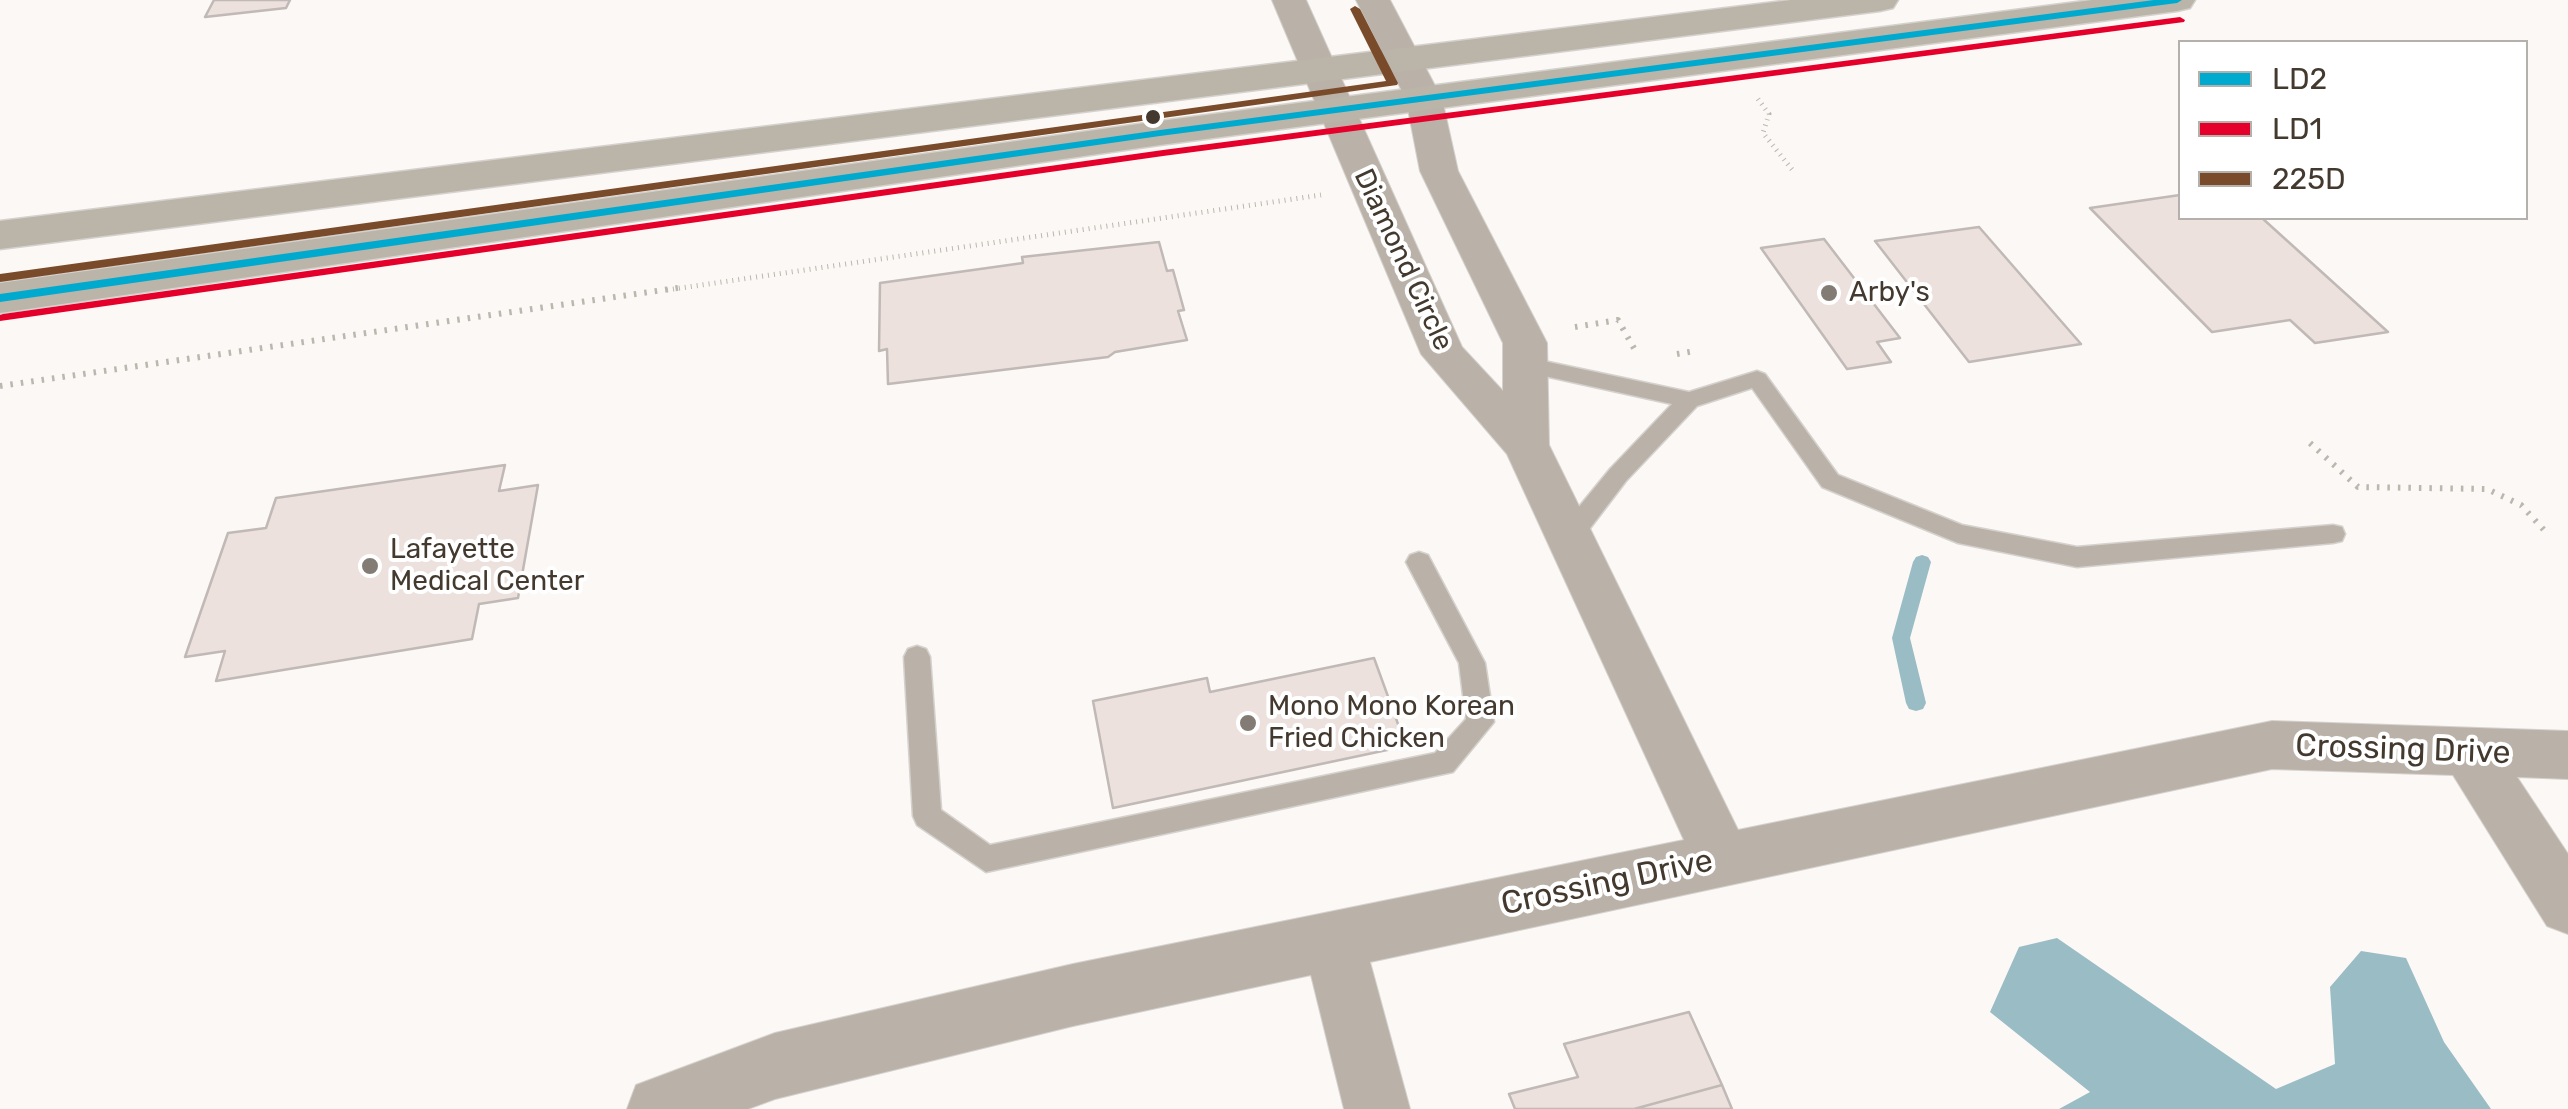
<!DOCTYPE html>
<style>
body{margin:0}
#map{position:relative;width:2568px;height:1109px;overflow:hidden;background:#fbf8f5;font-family:Rubik,sans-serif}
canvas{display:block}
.legend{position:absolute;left:2178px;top:40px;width:350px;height:180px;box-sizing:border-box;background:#fff;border:2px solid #b4b0ab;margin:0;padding:12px 18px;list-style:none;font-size:30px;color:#43392e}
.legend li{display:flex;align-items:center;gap:20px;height:50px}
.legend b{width:50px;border:2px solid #b4b0ab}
</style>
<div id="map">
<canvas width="2568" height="1109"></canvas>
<ul class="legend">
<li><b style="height:12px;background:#00a9ce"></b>LD2</li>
<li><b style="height:12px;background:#e4002b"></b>LD1</li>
<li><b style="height:12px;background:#7a4b2a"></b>225D</li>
</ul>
</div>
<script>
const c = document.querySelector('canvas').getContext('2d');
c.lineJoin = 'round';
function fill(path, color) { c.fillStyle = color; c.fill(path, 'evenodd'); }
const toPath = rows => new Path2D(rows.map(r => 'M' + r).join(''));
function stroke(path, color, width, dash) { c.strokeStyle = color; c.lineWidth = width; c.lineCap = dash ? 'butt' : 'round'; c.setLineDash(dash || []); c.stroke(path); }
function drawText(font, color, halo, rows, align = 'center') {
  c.font = font + ' Rubik,sans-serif'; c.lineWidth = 8; c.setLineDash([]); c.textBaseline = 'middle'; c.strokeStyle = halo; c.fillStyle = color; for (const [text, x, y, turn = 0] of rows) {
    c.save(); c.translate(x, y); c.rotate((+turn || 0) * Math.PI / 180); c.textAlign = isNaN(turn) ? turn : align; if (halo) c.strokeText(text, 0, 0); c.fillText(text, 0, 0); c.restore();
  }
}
const water = toPath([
 [2057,938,2276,1089,2335,1064,2330,987,2361,951,2406,958,2444,1042,2491,1109,2059,1109,2090,1092,1990,1012,2019,947]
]);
const stream = toPath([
 [1922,555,1928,557,1931,562,1910,638,1926,703,1923,709,1916,711,1909,709,1906,703,1892,638,1913,562,1916,557,1922,555]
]);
const building = toPath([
 [214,0,290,0,286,8,205,17,214,0],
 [2180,195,2180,218,2262,218,2388,332,2315,343,2290,320,2212,332,2090,208,2180,195],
 [1979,227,2081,344,1969,362,1875,241,1979,227],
 [1824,239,1900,338,1877,342,1891,362,1847,369,1761,248,1824,239],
 [1159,242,1167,271,1173,270,1184,310,1178,311,1187,340,1115,352,1108,357,888,384,887,349,879,351,880,283,1023,263,1022,257,1159,242],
 [505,465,499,491,538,485,518,598,479,604,472,639,216,681,225,651,185,657,228,533,266,528,276,498,505,465],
 [1374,658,1406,746,1113,808,1093,701,1207,678,1210,692,1374,658],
 [1689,1012,1722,1085,1634,1109,1515,1109,1509,1094,1578,1077,1564,1044,1689,1012],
 [1722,1085,1732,1109,1634,1109,1722,1085]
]);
const pathFar1 = toPath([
 [1758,99,1769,114,1763,133,1794,172],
 [667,290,1321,195]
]);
const path = toPath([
 [1575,327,1618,320,1635,350],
 [1677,354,1695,351],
 [0,386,684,287],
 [2310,443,2358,487,2487,489,2521,505,2544,530]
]);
const lane = toPath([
 [1525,357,1689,392,1757,371,1765,374,1838,475,1962,525,2077,547,2333,525,2342,527,2345,534,2342,541,2333,543,2077,567,1958,543,1822,487,1752,388,1697,406,1626,481,1578,544,1569,546,1560,544,1557,537,1560,530,1610,469,1672,404,1517,370,1514,365,1517,360,1525,357],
 [1419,552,1428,555,1485,663,1494,722,1453,772,986,872,917,825,913,816,904,657,908,649,917,646,926,649,930,657,941,810,990,845,1435,753,1466,719,1459,663,1406,562,1410,555,1419,552]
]);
const street = toPath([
 [1272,0,1306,0,1462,347,1503,391,1503,343,1420,171,1406,99,1356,0,1390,0,1442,99,1458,171,1547,343,1549,445,1738,830,2272,721,2568,731,2568,779,2517,777,2568,854,2568,934,2547,926,2453,775,2272,769,1370,962,1410,1109,1344,1109,1311,975,1073,1026,775,1099,748,1109,627,1109,636,1085,775,1033,1073,964,1684,840,1507,454,1421,354,1272,0]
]);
const primary = toPath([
 [1791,0,1898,0,1893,8,1880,11,0,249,0,221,1791,0],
 [2092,0,2195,0,2190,8,2177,11,1160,145,0,313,0,283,1160,121,2092,0]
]);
const bus1 = toPath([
 [2154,0,2182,0,2177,3,1160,136,0,302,0,294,1160,130,2154,0]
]);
const bus2 = toPath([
 [2180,17,2185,20,2184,22,1163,156,0,321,0,315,3,314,1163,150,2180,17]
]);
const bus3 = toPath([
 [1355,6,1360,9,1398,83,1397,85,0,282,0,274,1386,81,1350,9,1355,6]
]);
const markers = [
 [1153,117,9,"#43392e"],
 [1829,293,10,"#837c74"],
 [370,566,10,"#837c74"],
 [1248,723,10,"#837c74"]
];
const streetNames = [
 ["Diamond Circle",1403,260,65]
];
const poiNames = [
 ["Arby's",1849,293],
 ["Lafayette",390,550],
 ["Medical Center",390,582],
 ["Mono Mono Korean",1268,707],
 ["Fried Chicken",1268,739]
];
const nearStreetnames = [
 ["Crossing Drive",2403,750,2],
 ["Crossing Drive",1607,883,-12]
];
fill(water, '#9abcc5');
fill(stream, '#9abcc5');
fill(building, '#ece1dd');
stroke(building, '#c0b9b5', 2.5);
stroke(lane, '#d5d2ce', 3);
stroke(street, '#d5d2ce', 2);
stroke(primary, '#d5d2ce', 3);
stroke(pathFar1, '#bbb6ae', 5, [1, 5]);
stroke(path, '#bbb6ae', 6, [2.5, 8]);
fill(lane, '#bab2a8');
fill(street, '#bab2a8');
fill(primary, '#bbb4a8');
fill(bus1, '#00a9ce');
fill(bus2, '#e4002b');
fill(bus3, '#7a4b2a');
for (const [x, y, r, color] of markers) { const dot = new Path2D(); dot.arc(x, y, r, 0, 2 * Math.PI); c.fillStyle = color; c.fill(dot); stroke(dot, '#fff', 4); }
drawText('28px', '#43392e', '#fff', streetNames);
drawText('28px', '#43392e', '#fff', poiNames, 'left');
drawText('32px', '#43392e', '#fff', nearStreetnames);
</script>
